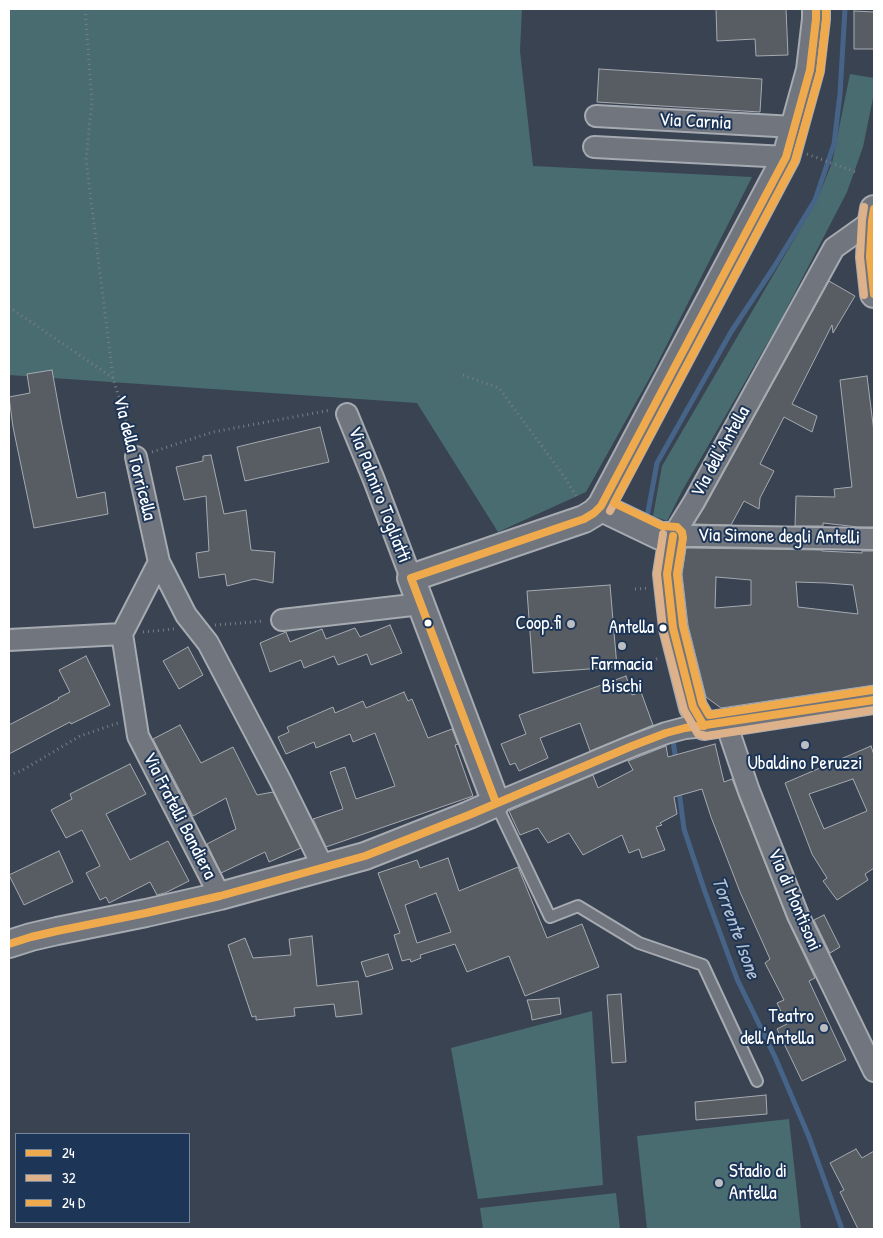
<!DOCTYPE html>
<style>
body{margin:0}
#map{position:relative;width:883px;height:1238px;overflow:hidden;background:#3a4352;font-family:"Patrick Hand",sans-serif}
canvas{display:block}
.frame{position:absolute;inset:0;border:10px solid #fff;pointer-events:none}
.legend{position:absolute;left:15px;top:1133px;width:175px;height:90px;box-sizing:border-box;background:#1d3557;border:1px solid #77869a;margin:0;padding:6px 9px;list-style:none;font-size:15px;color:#fff}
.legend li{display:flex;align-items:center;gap:10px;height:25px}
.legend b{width:25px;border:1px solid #77869a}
</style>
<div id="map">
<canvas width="883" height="1238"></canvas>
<div class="frame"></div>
<ul class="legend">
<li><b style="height:6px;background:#f0aa4e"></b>24</li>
<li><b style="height:6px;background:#ddb189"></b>32</li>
<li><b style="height:6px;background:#f0aa4e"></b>24 D</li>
</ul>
</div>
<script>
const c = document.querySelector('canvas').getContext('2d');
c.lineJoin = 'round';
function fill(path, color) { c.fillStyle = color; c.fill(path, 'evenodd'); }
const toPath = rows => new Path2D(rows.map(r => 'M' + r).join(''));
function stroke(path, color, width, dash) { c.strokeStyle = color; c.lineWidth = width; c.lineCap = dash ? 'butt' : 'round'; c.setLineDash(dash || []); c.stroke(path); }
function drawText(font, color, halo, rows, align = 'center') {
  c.font = font + ' "Patrick Hand",sans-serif'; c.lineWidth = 4; c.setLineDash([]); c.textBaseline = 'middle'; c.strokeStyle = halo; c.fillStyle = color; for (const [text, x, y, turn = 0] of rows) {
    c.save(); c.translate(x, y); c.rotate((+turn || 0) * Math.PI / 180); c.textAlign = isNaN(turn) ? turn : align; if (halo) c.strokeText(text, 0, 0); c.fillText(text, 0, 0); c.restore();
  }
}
const green = toPath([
 [9,9,522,9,520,51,533,166,752,177,654,370,586,492,498,532,417,403,9,375],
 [850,74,874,78,874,93,863,147,847,192,779,323,682,491,667,521,653,516,662,466,817,200,832,163],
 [592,1011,603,1185,478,1199,451,1048],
 [789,1119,801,1229,647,1229,637,1136],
 [616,1193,620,1229,483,1229,480,1208]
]);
const stream = toPath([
 [648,512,657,463,731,332,774,267,815,200,834,144,840,94,845,9],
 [673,741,676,760],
 [679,791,684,829,705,892,737,979,775,1057,809,1137,842,1229]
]);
const building = toPath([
 [716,9,786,9,788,55,756,56,755,39,717,41,716,9],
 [854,11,874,12,874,49,854,49,854,11],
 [599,69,762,79,760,112,597,102,599,69],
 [829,281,855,296,833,333,832,325,792,404,817,416,812,432,784,417,760,464,774,471,760,498,759,509,744,501,731,525,694,524,704,508,829,281],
 [52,370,61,420,77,498,105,492,108,514,34,528,13,427,9,397,30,393,27,374,52,370],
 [867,376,874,432,874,527,858,527,823,523,823,526,795,526,796,496,835,497,834,489,852,487,840,380,867,376],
 [320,427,329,462,245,481,237,447,320,427],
 [211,455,224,514,246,510,251,550,275,552,273,583,254,579,227,586,225,574,199,578,196,553,209,551,206,496,184,500,176,467,203,461,203,456,211,455],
 [686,548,822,550,822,551,862,553,862,551,874,551,874,685,721,708,706,697,688,625,682,574,686,548],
 [716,577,751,580,751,605,715,608,716,577],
 [796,582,827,583,853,585,858,614,798,607,796,582],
 [610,585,617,667,533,673,527,591,610,585],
 [390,625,402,653,371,665,367,654,338,665,334,656,304,668,301,660,270,672,260,643,286,632,290,642,322,629,326,639,355,628,360,637,390,625],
 [188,647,203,675,179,689,163,661,188,647],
 [86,656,110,705,71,724,70,722,9,754,9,725,59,699,58,698,70,692,59,670,86,656],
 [626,676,632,695,641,692,653,725,590,751,580,723,540,738,548,758,519,771,515,763,510,765,501,744,526,734,519,715,626,676],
 [404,692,408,701,412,699,428,738,452,729,458,744,455,745,473,796,326,847,313,819,343,809,330,772,345,767,356,799,395,786,375,733,353,742,350,734,316,748,314,742,286,754,278,737,289,732,287,727,333,707,335,713,363,701,366,708,404,692],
 [180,725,201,763,233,747,257,795,273,792,301,848,269,862,265,852,221,873,207,844,236,829,226,798,193,816,153,739,180,725],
 [715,744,724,782,732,779,787,919,815,978,809,981,846,1060,802,1081,777,1029,787,1024,777,1003,784,1000,765,963,770,959,740,892,711,817,702,789,674,797,677,814,660,823,662,825,656,827,665,850,642,858,639,849,629,853,622,835,583,855,569,833,548,843,538,828,520,835,509,811,593,775,598,788,633,770,628,761,666,746,668,757,715,744],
 [871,746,874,755,874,868,865,874,868,880,837,900,823,881,827,878,812,854,785,783,871,746],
 [853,779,867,811,824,829,809,794,853,779],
 [130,764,146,794,106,814,130,860,168,841,189,881,165,893,157,895,150,882,109,903,106,897,100,900,86,873,100,866,82,830,66,838,51,810,72,799,70,794,130,764],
 [59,851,73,882,24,905,9,875,59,851],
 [448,858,459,891,518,867,547,938,582,924,599,967,525,996,509,956,467,972,455,944,420,955,421,958,411,962,410,959,402,961,394,935,400,933,378,873,417,860,420,868,448,858],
 [436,893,451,932,417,943,405,905,436,893],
 [824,915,840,947,830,953,814,920,824,915],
 [312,936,317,986,358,981,362,1014,336,1017,334,1004,294,1008,295,1016,256,1020,256,1016,252,1017,228,945,245,938,253,958,291,955,289,939,312,936],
 [388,954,393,969,366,977,361,962,388,954],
 [621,994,626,1062,612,1063,607,995,621,994],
 [559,998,561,1014,532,1020,531,1013,527,1000,559,998],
 [766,1095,767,1114,696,1120,695,1102,766,1095],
 [856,1149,862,1158,874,1151,874,1229,858,1229,840,1192,844,1190,830,1163,856,1149]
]);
const path = toPath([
 [85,9,92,101,86,160,113,378,132,441],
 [807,154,858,173],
 [9,307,113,378],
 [463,375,499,388,566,479,576,496],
 [152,452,213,432,331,410],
 [635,589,649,588],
 [215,625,264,621],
 [143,632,174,629],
 [637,665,660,658],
 [9,775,21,771,80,736,118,723]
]);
const service = toPath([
 [496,804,550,917,578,906,639,943,703,965,757,1081]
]);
const minor = toPath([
 [596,116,794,127],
 [594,147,786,157],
 [347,414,374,480,411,578],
 [136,457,159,562,186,615,208,643,280,780,323,867],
 [673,536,694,502,834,248,872,221],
 [673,536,700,536,874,539],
 [159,562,122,634,138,736,220,896],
 [282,620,421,604],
 [9,640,122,634],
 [726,723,749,791,798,915,874,1071],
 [496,803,632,746,666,733,685,728,704,726]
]);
const tertiary = toPath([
 [874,209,872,221,870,257,874,294],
 [601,506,610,512,660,536,673,536,667,574,673,628,693,707,704,726,874,700],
 [9,944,31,937,57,931,146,913,220,896,365,856,469,815,496,803,411,578,584,519,594,513,601,506,786,157,810,70,816,19,816,9]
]);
const bus1 = toPath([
 [874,209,872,221,870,257,874,294],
 [673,536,667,574,673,628,693,707,704,726],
 [411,578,584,519,594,513,601,506,786,157,810,70,816,19,816,9],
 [411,578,496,803],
 [9,944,31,937,57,931,146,913,220,896,365,856,469,815,632,746,666,733,685,728,874,700]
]);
const bus2 = toPath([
 [864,295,860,257,862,220,864,207],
 [610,511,795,161,820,72,826,20,826,9],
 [663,534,657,574,663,629,684,710,698,734,706,736,874,710]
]);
const bus3 = toPath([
 [826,9,826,20,820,72,795,161,614,503,662,526,677,527,682,532,683,538,677,574,683,626,702,703,709,715,872,690]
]);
const markers = [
 [428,623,4.5,"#fff"],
 [571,624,5,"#babdc2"],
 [663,628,4.5,"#fff"],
 [622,646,5,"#babdc2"],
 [805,745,5,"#babdc2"],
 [824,1028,5,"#babdc2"],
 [719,1183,5,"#babdc2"]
];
const busNames = [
 ["Antella",654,628]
];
const streetNames = [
 ["Via Carnia",695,122,3],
 ["Via dell'Antella",721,452,-61],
 ["Via della Torricella",134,458,76],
 ["Via Palmiro Togliatti",379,495,69],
 ["Via Simone degli Antelli",779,537,1],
 ["Via Fratelli Bandiera",179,816,63],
 ["Via di Montisoni",794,900,67]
];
const poiNames = [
 ["Coop.fi",561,624],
 ["Farmacia",622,665,"center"],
 ["Bischi",622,687,"center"],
 ["Ubaldino Peruzzi",805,764,"center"],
 ["Teatro",814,1017],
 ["dell'Antella",814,1039],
 ["Stadio di",729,1172,"left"],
 ["Antella",729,1194,"left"]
];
const waterNames = [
 ["Torrente Isone",735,928,70]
];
fill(green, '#496c70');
stroke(stream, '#466488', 5);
fill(building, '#575d63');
stroke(building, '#a6aab1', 1);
stroke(service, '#a6aab1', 14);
stroke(minor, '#a6aab1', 24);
stroke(tertiary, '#a6aab1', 30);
stroke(path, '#777e86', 3, [1, 4]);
stroke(service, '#70757e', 10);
stroke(minor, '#70757e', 20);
stroke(tertiary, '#70757e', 26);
stroke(bus1, '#f0aa4e', 8);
stroke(bus2, '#ddb189', 8);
stroke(bus3, '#f0aa4e', 8);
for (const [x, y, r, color] of markers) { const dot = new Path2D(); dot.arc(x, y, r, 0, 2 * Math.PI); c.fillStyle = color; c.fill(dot); stroke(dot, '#1d3557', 2); }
drawText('18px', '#fff', '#1d3557', busNames, 'right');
drawText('19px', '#fff', '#1d3557', streetNames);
drawText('19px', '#fff', '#1d3557', poiNames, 'right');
drawText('italic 20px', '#b5c2d1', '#1d3557', waterNames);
</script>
